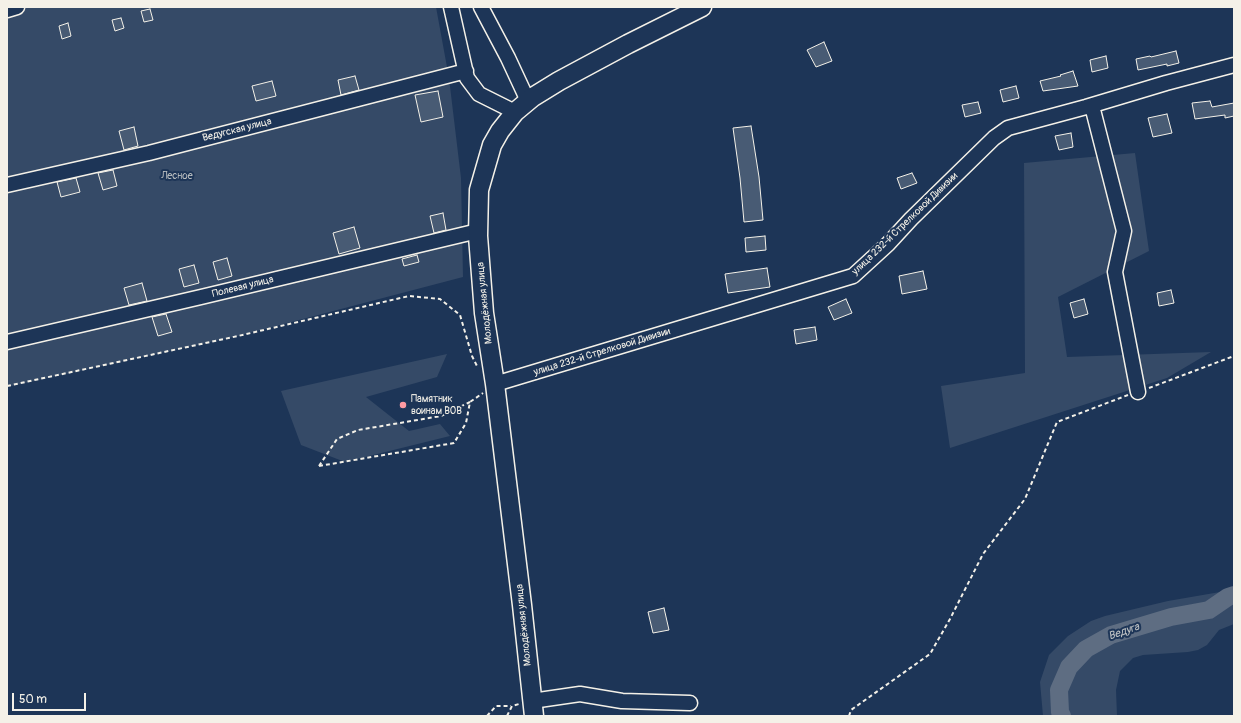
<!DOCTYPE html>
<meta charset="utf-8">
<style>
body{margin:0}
#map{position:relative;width:1241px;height:723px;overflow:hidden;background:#1d3557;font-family:Pangolin,sans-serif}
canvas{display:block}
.frame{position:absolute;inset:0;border:8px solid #f4f1e8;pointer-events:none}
.scale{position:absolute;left:12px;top:693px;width:74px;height:18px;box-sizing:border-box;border:2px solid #f4f1e8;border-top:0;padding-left:5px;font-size:12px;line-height:14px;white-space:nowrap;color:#f4f1e8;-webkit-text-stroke:3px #1d3557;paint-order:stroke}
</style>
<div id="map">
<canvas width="1241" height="723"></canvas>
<div class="frame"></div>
<div class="scale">50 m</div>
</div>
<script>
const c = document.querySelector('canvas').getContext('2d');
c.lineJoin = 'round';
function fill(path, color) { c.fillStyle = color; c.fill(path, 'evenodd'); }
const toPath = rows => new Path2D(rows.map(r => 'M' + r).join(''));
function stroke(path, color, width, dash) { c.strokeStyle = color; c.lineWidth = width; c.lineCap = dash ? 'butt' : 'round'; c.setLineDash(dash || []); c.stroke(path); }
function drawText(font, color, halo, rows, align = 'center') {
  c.font = font + ' Pangolin,sans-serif'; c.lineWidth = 4; c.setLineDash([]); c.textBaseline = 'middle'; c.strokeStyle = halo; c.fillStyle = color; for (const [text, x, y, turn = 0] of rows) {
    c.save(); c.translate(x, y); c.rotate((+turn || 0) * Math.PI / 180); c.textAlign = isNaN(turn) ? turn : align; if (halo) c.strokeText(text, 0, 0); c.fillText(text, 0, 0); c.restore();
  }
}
const green = toPath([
 [7,7,436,7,449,78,461,178,463,277,238,336,7,387],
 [1135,153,1149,251,1058,297,1067,357,1211,352,1167,378,950,448,941,386,1025,373,1024,163],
 [447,354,437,377,366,397,409,431,440,424,450,436,345,462,301,445,281,391],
 [1234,588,1234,624,1219,630,1207,645,1198,650,1188,652,1143,655,1133,658,1120,671,1116,690,1117,716,1043,716,1040,682,1049,655,1068,636,1091,621,1105,616,1168,601,1220,592]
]);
const river = toPath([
 [1062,716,1060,712,1059,690,1069,667,1086,649,1111,635,1171,617,1209,610,1228,597,1234,595]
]);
const building = toPath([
 [150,9,153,20,144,22,141,11,150,9],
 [121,18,124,28,115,31,112,20,121,18],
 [68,23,71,36,62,39,59,26,68,23],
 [824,42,832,61,816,67,807,50,824,42],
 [1176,51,1179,63,1167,66,1167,64,1138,70,1136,59,1150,56,1151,57,1176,51],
 [1106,56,1108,68,1092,72,1090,60,1106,56],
 [1073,71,1078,86,1043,91,1040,81,1061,76,1060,75,1073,71],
 [355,76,359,90,341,95,338,80,355,76],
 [272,81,276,96,256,101,252,86,272,81],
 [1016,86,1019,98,1003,102,1000,90,1016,86],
 [438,91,443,117,421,122,415,95,438,91],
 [1210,101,1212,107,1234,103,1234,116,1225,118,1225,115,1195,119,1192,103,1210,101],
 [978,102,981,113,965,117,962,105,978,102],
 [1167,114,1172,133,1153,137,1148,118,1167,114],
 [751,126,759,177,763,220,744,222,740,178,733,128,751,126],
 [134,127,138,146,124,150,119,131,134,127],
 [1071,133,1073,147,1059,150,1055,136,1071,133],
 [113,170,117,186,103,190,98,173,113,170],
 [912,173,917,183,901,189,897,178,912,173],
 [76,178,80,192,61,197,57,182,76,178],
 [443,213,446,230,434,233,430,216,443,213],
 [354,227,360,248,339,254,333,233,354,227],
 [765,236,766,250,746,252,745,238,765,236],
 [417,255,419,262,404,266,402,259,417,255],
 [227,258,232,276,218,280,213,262,227,258],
 [194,265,199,283,184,287,179,269,194,265],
 [767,268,770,287,728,293,725,274,767,268],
 [923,271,927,289,902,294,899,276,923,271],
 [142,283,147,301,129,305,124,288,142,283],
 [1171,290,1174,303,1159,306,1157,293,1171,290],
 [846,299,852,313,834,320,828,307,846,299],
 [1084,299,1088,314,1074,318,1070,303,1084,299],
 [166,314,172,332,158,336,152,317,166,314],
 [815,327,817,340,796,344,794,330,815,327],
 [664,608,669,630,653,633,648,612,664,608]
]);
const path = toPath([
 [7,386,238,336,409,296,440,299,460,315,472,356,478,368],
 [1149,388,1234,356],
 [319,466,454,443,466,423,470,402,483,393],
 [319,466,337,439,358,430,441,416,470,402],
 [487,716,496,706,511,706],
 [507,716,512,706,519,704],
 [849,716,851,710,930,654,950,619,983,554,1025,499,1057,422,1128,395]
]);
const minor = toPath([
 [451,7,467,78,479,94,515,112],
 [481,7,508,58,528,101],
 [7,10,17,7],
 [1092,106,1124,231,1115,272,1138,392],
 [7,185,149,153,466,71],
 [7,342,201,297,478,231],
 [495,384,853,276,888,244,911,219,994,138,1008,128,1086,107,1166,83,1234,65],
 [532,701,580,694,622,701,690,703]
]);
const major = toPath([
 [534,716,522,605,495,384,484,313,478,236,479,190,492,145,500,131,515,112,533,97,559,81,628,44,702,7]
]);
const markers = [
 [403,405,4,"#ff9aa2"]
];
const streetNames = [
 ["Ведугская улица",237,130,-14],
 ["улица 232-й Стрелковой Дивизии",905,224,-44],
 ["Полевая улица",243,287,-14],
 ["Молодёжная улица",485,303,-96],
 ["улица 232-й Стрелковой Дивизии",602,352,-17],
 ["Молодёжная улица",524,625,-96]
];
const parkNames = [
 ["Лесное",177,176]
];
const poiNames = [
 ["Памятник",411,399],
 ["воинам ВОВ",411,411]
];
const waterNames = [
 ["Ведуга",1124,632,-19]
];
fill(green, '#354a67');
stroke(river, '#5e6d82', 18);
fill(building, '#485b74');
stroke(building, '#f4f1e8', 1);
stroke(minor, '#f4f1e8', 17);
stroke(major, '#f4f1e8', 21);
stroke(path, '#f4f1e8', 2, [4, 3]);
stroke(minor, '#1d3557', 14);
stroke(major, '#1d3557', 18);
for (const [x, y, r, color] of markers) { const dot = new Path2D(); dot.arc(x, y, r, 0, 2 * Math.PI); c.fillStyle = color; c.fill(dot); stroke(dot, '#1d3557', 1.5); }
drawText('10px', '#f4f1e8', '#1d3557', streetNames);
drawText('10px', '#bbbfc1', '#1d3557', parkNames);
drawText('10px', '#f4f1e8', '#1d3557', poiNames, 'left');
drawText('italic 11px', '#c0c3c4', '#1d3557', waterNames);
</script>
